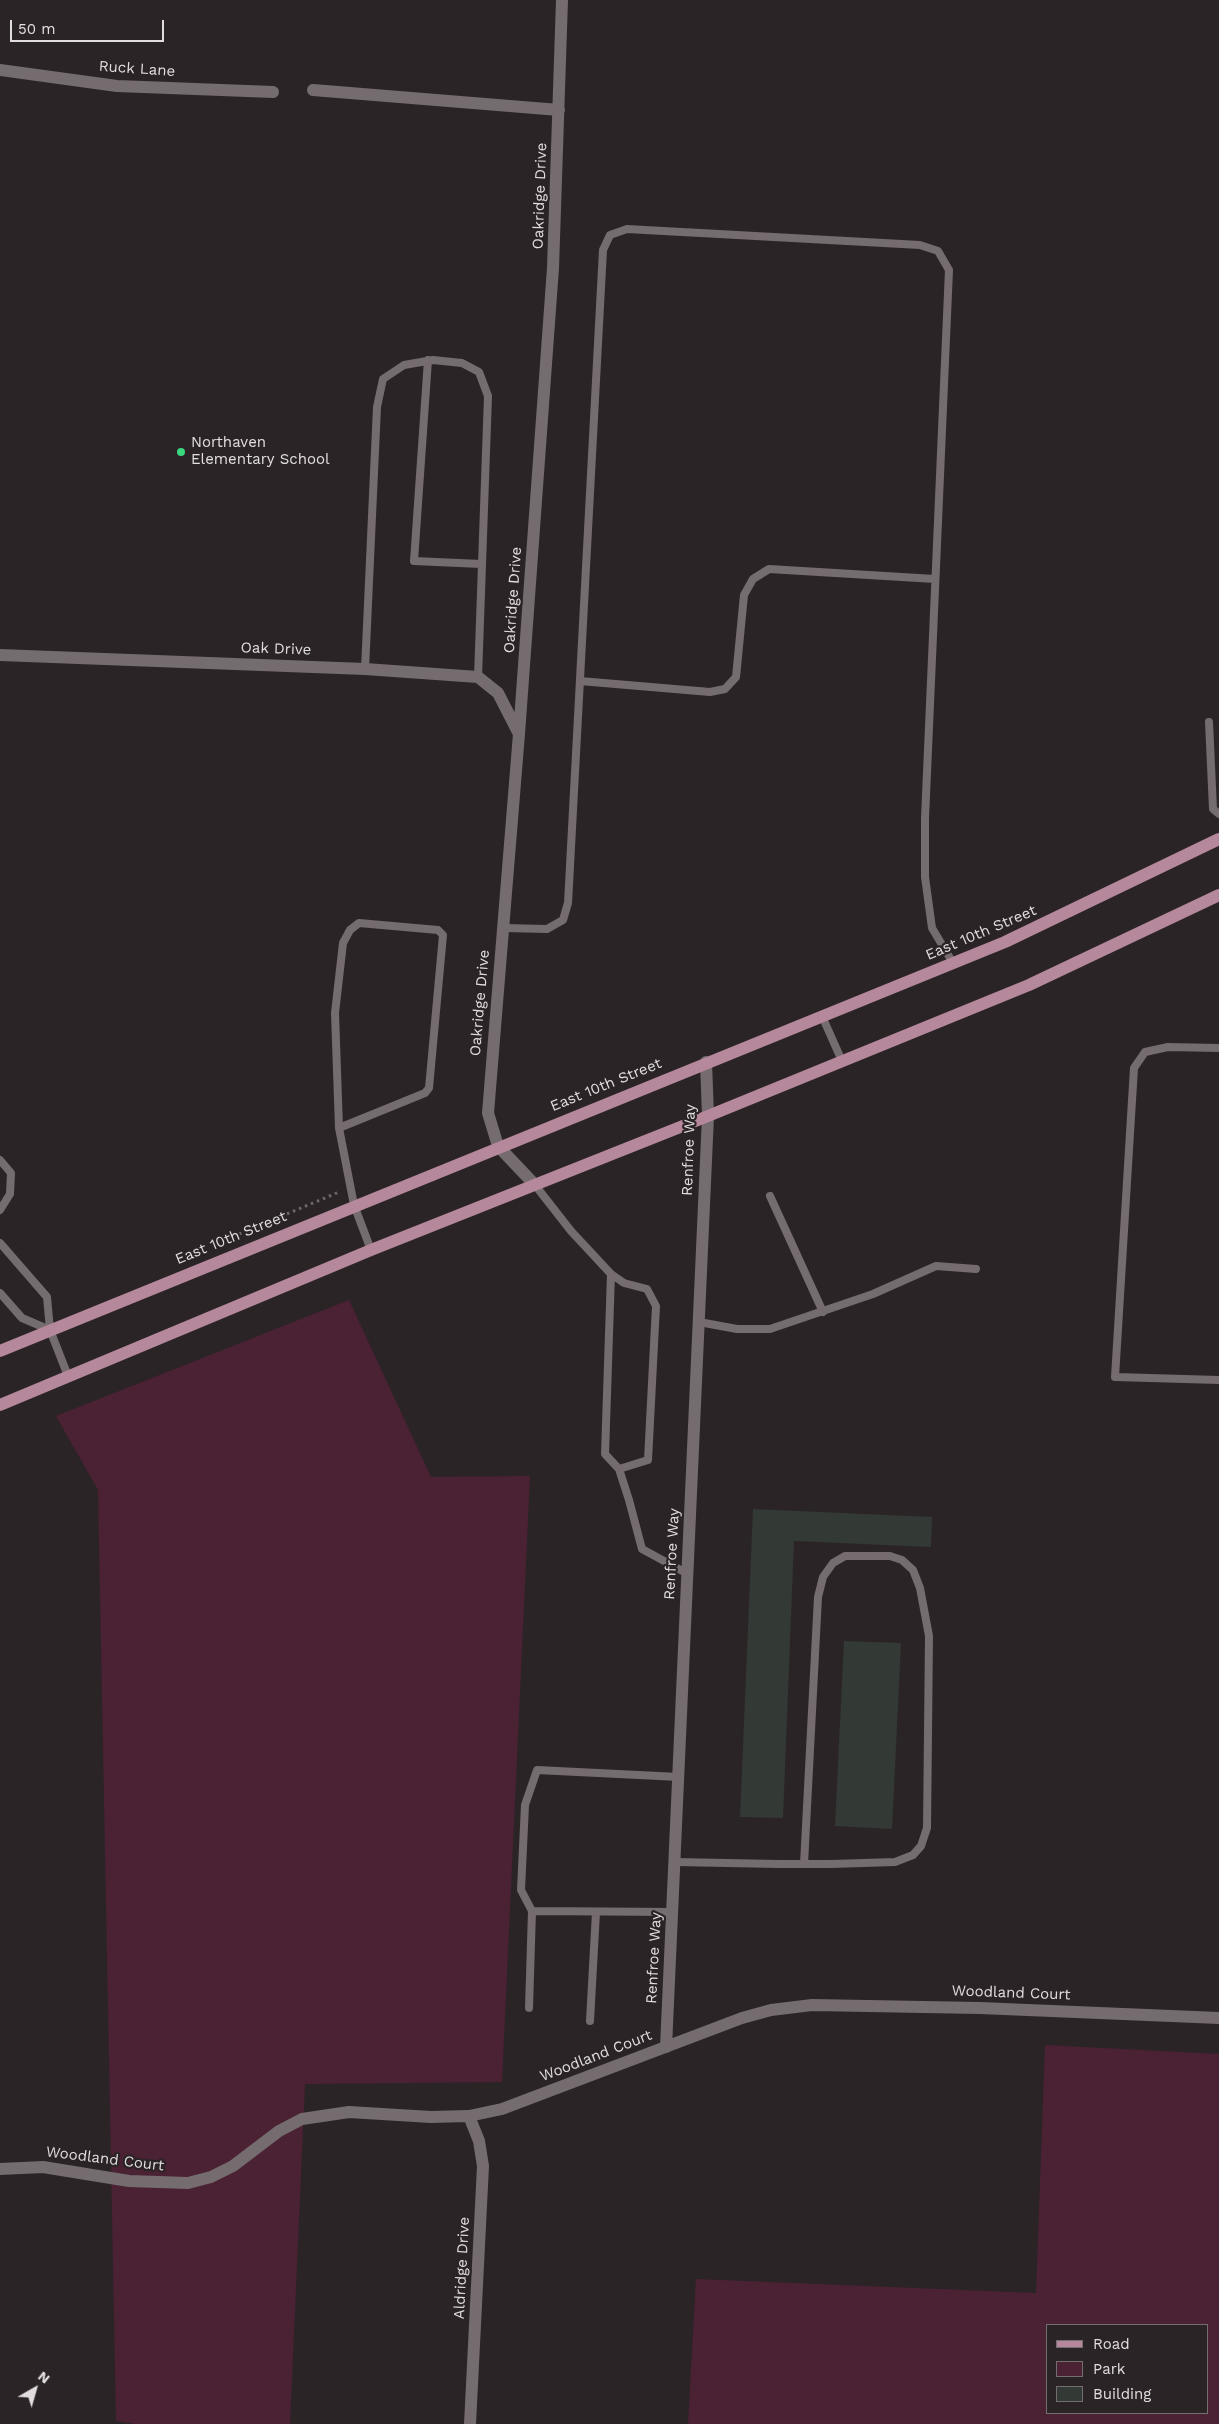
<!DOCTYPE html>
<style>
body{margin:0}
#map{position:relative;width:1219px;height:2424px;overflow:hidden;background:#2b2426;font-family:"Work Sans",sans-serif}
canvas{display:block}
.legend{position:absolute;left:1046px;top:2324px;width:162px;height:90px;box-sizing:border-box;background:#2b2426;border:1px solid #746e70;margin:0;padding:6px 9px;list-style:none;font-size:15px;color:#e2dddf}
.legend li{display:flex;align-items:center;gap:10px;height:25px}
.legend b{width:25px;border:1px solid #746e70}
.north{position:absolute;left:10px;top:2364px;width:50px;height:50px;-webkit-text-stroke:4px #2b2426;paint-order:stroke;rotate:38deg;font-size:14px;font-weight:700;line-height:20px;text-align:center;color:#e2dddf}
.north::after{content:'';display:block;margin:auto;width:18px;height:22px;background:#e2dddf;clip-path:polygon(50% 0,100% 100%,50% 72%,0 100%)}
.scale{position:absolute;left:10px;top:20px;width:154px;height:22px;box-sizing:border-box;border:2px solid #e2dddf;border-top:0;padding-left:6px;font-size:15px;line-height:18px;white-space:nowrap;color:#e2dddf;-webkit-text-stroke:4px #2b2426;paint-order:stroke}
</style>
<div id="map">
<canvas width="1219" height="2424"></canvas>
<ul class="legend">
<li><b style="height:6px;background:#b5889b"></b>Road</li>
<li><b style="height:14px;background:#4b2134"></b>Park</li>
<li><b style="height:14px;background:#333935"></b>Building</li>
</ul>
<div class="north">N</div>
<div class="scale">50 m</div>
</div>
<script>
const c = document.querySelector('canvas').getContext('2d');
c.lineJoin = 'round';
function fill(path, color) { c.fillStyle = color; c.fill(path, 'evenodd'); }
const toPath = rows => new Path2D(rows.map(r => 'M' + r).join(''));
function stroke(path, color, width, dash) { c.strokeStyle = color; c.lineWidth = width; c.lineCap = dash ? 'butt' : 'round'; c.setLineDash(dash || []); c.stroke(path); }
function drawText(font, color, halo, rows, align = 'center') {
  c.font = font + ' "Work Sans",sans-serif'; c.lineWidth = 4.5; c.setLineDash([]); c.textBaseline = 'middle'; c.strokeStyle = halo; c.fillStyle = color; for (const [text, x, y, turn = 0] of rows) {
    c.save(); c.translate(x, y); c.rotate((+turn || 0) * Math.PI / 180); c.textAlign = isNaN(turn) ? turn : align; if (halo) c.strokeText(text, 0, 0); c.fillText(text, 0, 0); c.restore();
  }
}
const green = toPath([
 [349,1300,431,1477,530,1476,502,2082,305,2084,290,2424,136,2424,116,2421,98,1490,56,1416],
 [1045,2045,1219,2054,1219,2424,688,2424,696,2279,1036,2293],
 [1208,2325,1208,2413,1048,2413,1048,2325]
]);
const building = toPath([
 [753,1509,932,1517,931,1547,794,1541,783,1818,740,1817],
 [844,1641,901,1643,892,1829,835,1826]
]);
const path = toPath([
 [239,1234,339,1192]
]);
const lane = toPath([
 [428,360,414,561,481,564],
 [365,669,377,407,383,379,404,365,433,360,462,363,479,372,488,396,478,677],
 [580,681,710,692,725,689,736,677,744,595,753,579,769,569,935,579],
 [1209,722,1213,809,1219,814],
 [503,928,547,929,563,920,568,903,603,250,610,235,627,229,920,245,938,251,949,270,925,818,925,877,932,928,953,963],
 [822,1016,842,1061],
 [1219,1048,1168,1047,1145,1052,1134,1068,1115,1377,1219,1380],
 [339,1128,425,1093,429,1088,443,935,438,930,359,923,350,930,343,943,335,1013,339,1128,354,1205,371,1250],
 [0,1160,11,1173,10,1194,0,1210],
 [535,1185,571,1231,611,1274,624,1283,647,1289,656,1306,648,1460,619,1469],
 [770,1196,823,1312],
 [0,1243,47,1297,50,1330,22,1318,0,1293],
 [611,1274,605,1454,619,1469,629,1500,642,1549,688,1574],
 [699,1322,737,1329,770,1329,873,1294,936,1266,976,1269],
 [50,1330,68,1376],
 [675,1862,778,1864,831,1864,895,1862,913,1855,921,1846,927,1828,929,1636,920,1588,913,1570,902,1560,890,1556,845,1556,833,1563,823,1577,818,1597,804,1864],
 [673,1912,532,1911,521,1890,525,1805,537,1770,679,1777],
 [529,2008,532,1911],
 [590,2021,596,1912]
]);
const street = toPath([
 [0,70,117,86,273,92],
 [313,90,559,110],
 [0,655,365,669,478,677,498,693,519,734],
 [535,1185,498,1146,488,1113,519,734,553,268,562,0],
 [666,2047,708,1116,706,1062],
 [469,2116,479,2141,483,2166,470,2424],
 [0,2169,43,2167,129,2181,188,2183,211,2177,233,2166,279,2131,302,2119,349,2112,431,2117,469,2116,502,2109,742,2018,771,2010,812,2005,980,2008,1219,2018]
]);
const primary = toPath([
 [0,1351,1005,942,1219,839],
 [0,1405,371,1250,708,1116,1029,985,1219,895]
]);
const markers = [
 [181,452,5,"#3ad77f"]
];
const streetNames = [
 ["Ruck Lane",137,69,4],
 ["Oakridge Drive",540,196,-88],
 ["Oakridge Drive",513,600,-86],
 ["Oak Drive",276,649,2],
 ["East 10th Street",981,933,-23],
 ["Oakridge Drive",480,1003,-85],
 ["East 10th Street",606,1085,-22],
 ["Renfroe Way",689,1150,-88],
 ["East 10th Street",231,1238,-22],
 ["Renfroe Way",672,1554,-87],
 ["Renfroe Way",654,1958,-87],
 ["Woodland Court",1011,1993,2],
 ["Woodland Court",596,2056,-21],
 ["Woodland Court",105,2159,7],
 ["Aldridge Drive",462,2268,-87]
];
const poiNames = [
 ["Northaven",191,443],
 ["Elementary School",191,460]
];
fill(green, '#4b2134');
fill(building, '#333935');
stroke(path, '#6e686a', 3, [2.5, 4]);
stroke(lane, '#746c6f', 8);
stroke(street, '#746c6f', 12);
stroke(primary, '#b5889b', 12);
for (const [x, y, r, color] of markers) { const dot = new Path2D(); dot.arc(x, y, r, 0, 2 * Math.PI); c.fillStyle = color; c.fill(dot); stroke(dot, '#2b2426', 2); }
drawText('15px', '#e2dddf', '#2b2426', streetNames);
drawText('15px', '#e2dddf', '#2b2426', poiNames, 'left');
</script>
